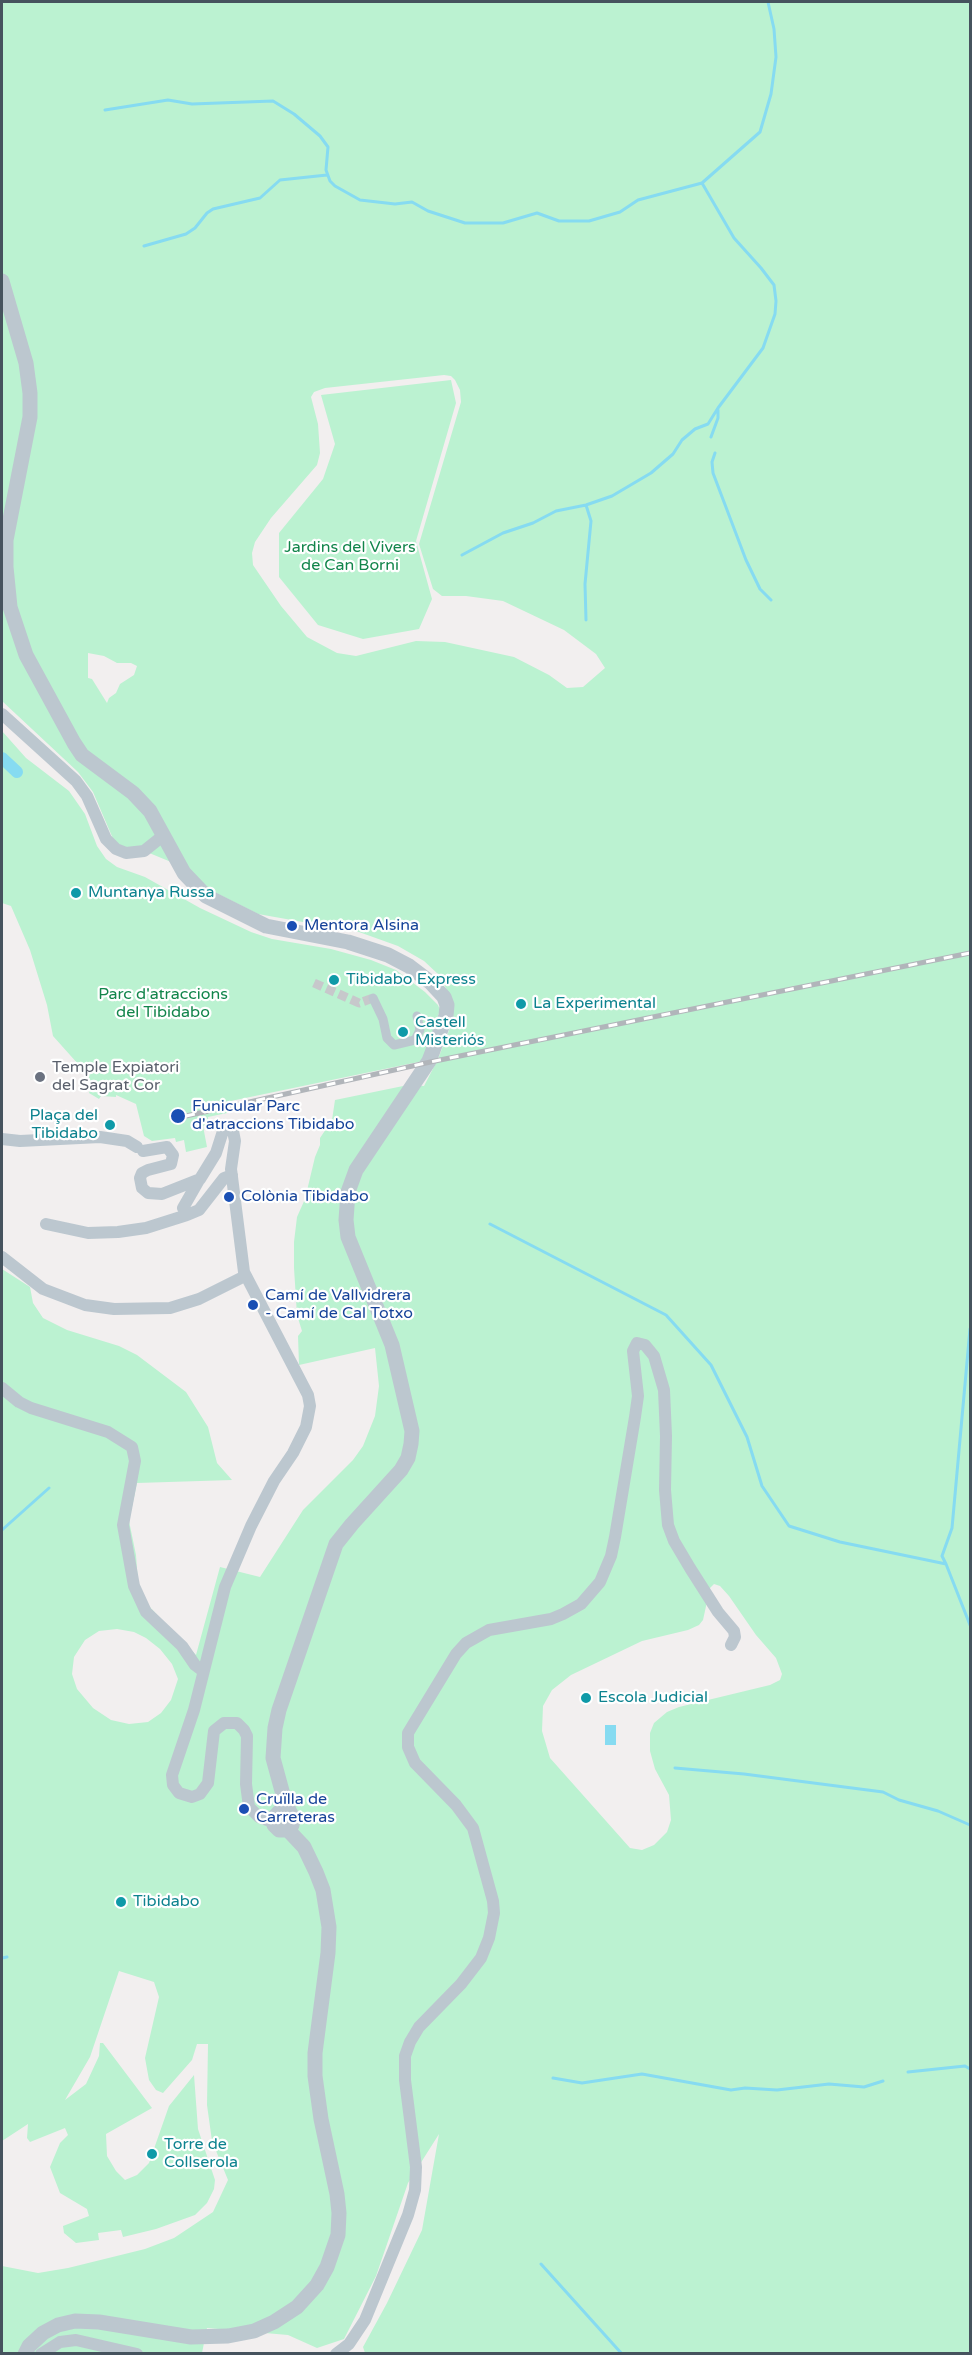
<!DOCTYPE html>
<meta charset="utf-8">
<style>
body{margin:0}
#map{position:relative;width:972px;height:2355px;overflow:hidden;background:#f2efef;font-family:"Varela Round",sans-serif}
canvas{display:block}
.frame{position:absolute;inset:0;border:3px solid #46535e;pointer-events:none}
</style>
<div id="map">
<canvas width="972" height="2355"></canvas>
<div class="frame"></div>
</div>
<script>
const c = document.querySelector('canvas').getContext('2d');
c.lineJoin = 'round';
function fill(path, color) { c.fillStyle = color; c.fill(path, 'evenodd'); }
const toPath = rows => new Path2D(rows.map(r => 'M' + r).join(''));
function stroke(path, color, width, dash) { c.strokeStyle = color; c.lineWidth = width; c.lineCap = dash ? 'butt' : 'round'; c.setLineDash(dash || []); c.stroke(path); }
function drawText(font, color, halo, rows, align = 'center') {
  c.font = font + ' "Varela Round",sans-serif'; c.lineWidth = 4.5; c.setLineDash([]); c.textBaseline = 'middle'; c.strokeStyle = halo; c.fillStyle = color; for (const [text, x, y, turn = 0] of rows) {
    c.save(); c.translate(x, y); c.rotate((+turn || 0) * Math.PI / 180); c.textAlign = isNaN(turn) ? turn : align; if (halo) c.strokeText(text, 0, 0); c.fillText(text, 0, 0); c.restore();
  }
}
const green = toPath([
 [2,2,970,2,970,2353,365,2353,363,2347,387,2303,422,2230,439,2134,408,2183,376,2276,344,2339,317,2348,288,2335,207,2328,202,2353,2,2353,2,2266,38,2273,68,2268,145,2249,174,2238,213,2212,228,2180,212,2141,207,2105,208,2044,197,2044,192,2060,163,2093,156,2090,149,2080,145,2058,159,1997,154,1982,119,1971,90,2057,65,2100,86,2084,99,2056,100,2043,103,2043,152,2108,106,2134,107,2156,116,2171,125,2180,137,2175,149,2163,169,2106,194,2075,198,2129,215,2180,214,2189,207,2203,195,2215,156,2229,123,2237,121,2230,98,2233,99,2240,76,2243,64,2233,63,2226,89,2216,87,2209,60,2193,50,2167,60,2143,68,2135,65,2128,30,2142,27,2138,28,2124,2,2141,2,1269,30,1287,33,1303,43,1318,67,1330,119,1346,137,1355,186,1392,208,1427,217,1463,232,1480,137,1483,129,1521,136,1555,138,1582,144,1601,196,1655,220,1567,260,1577,303,1510,353,1460,363,1446,375,1416,379,1386,375,1348,299,1365,298,1336,302,1331,297,1315,294,1268,294,1242,297,1217,305,1199,315,1157,320,1145,320,1138,332,1120,335,1100,408,1085,424,1086,438,1059,453,1020,453,1002,439,975,424,961,398,946,359,932,258,914,208,889,188,869,142,850,126,850,114,841,93,792,78,772,2,701],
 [444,375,451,376,455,380,460,390,461,402,419,544,433,589,442,596,466,596,503,601,564,630,596,654,605,668,583,687,567,688,549,675,514,657,445,642,416,641,356,656,337,653,307,637,281,606,253,565,252,553,255,542,271,518,317,465,320,453,318,424,311,397,314,392,325,388],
 [88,653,104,656,117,663,131,663,137,666,134,675,120,684,116,693,109,698,107,703,92,679,88,678],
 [714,1584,720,1586,729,1596,756,1635,776,1658,782,1674,780,1680,770,1685,679,1707,667,1712,654,1723,650,1733,650,1751,655,1769,669,1795,671,1820,667,1832,654,1845,642,1850,630,1848,550,1758,542,1731,543,1706,552,1690,571,1675,642,1641,688,1630,699,1625,703,1620,710,1588],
 [117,1629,134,1632,146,1638,160,1649,172,1664,178,1679,171,1700,161,1713,148,1722,129,1724,111,1720,93,1708,77,1689,72,1674,74,1657,85,1640,99,1631],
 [451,380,456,403,416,541,432,599,419,629,363,639,318,625,279,577,279,533,323,479,335,444,321,395],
 [2,731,26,758,69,791,85,814,97,846,106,859,117,867,145,877,200,908,251,932,272,939,331,949,371,960,396,970,425,992,438,1005,440,1010,423,1061,226,1102,227,1113,208,1117,208,1124,203,1126,207,1147,186,1152,184,1140,176,1142,175,1138,152,1141,144,1136,136,1104,116,1095,116,1097,101,1096,99,1099,89,1093,92,1084,87,1074,53,1036,47,1005,30,950,11,906,2,903]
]);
const water = toPath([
 [605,1725,616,1725,616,1745,605,1745]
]);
const stream = toPath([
 [105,110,168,100,192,104,273,101,294,114,320,136,328,147,326,170,330,181,335,186,360,200,395,204,412,202,428,211,465,223,503,223,537,213,559,221,589,221,620,212,638,200,702,183],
 [144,246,186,234,195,228,207,213,213,209,260,198,280,180,327,175],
 [711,437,718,418,718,410],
 [715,453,712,462,713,473,746,560,760,589,771,600],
 [462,555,503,533,533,523,556,511,586,505,612,496,651,473,673,454,682,440,695,429,708,424,718,408,763,348,775,314,776,301,774,285,761,268,734,238,702,183,760,132,771,94,776,57,774,29,768,2],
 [586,620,585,584,591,521,586,505],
 [490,1224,666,1315,711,1365,747,1437,762,1486,789,1526,840,1542,946,1564,970,1625],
 [2,1530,49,1488],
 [946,1564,942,1556,952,1528,970,1329],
 [675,1768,744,1774,883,1792,899,1800,938,1811,970,1825],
 [2,1958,7,1957],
 [908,2072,965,2066,970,2069],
 [553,2078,582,2083,642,2074,731,2090,745,2088,777,2090,829,2084,864,2087,883,2081],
 [541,2264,622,2354]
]);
const canal = toPath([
 [2,758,17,772]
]);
const pedestrianTunnel = toPath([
 [314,983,359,1003,373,998]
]);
const pedestrian = toPath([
 [373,998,383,1019,387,1038,394,1045,415,1040,420,1030,417,1016]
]);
const minor = toPath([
 [2,714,76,781,87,796,106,839,116,849,126,853,144,851,164,835],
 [2,1139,20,1141,100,1137,127,1141,137,1147],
 [143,1151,167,1147,173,1155,171,1164,148,1170,142,1173,140,1178,142,1188,148,1193,162,1194,200,1179,216,1153,223,1131,229,1129,233,1131,235,1141,231,1169,244,1272,308,1395,310,1406,306,1427,293,1453,274,1481,251,1526,225,1587,194,1710,172,1775,173,1785,179,1793,192,1797,200,1794,208,1783,214,1731,224,1723,237,1723,244,1730,247,1736,246,1784,249,1807,259,1817,273,1822],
 [187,1215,199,1210,224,1178,232,1175],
 [46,1224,88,1233,118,1232,146,1228,187,1215,183,1208,199,1180],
 [2,1257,43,1289,85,1305,114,1309,170,1308,199,1299,245,1276],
 [2,1388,19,1402,31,1408,108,1432,132,1447,135,1461,123,1525,134,1586,146,1612,182,1646,195,1665,203,1671],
 [41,2354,60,2342,76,2340,137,2354],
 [336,2354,349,2344,365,2320,408,2215,415,2190,416,2167,405,2080,405,2056,410,2042,419,2027,461,1984,481,1958,489,1938,494,1913,493,1901,473,1828,456,1805,415,1763,408,1747,408,1733,456,1654,466,1643,489,1630,551,1619,563,1614,581,1604,600,1582,611,1556,615,1537,635,1417,638,1396,633,1351,637,1343,645,1345,654,1356,664,1390,666,1436,665,1490,668,1525,674,1541,690,1568,718,1612,734,1631,735,1637,731,1645]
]);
const tertiary = toPath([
 [2,281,26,363,30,393,30,417,6,540,6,567,10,607,26,655,74,743,82,755,133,793,150,811,184,873,206,896,266,926,348,942,388,955,409,966,430,982,444,997,447,1005,446,1016,429,1061,356,1170,348,1192,346,1220,348,1237,392,1345,412,1431,411,1444,408,1458,401,1470,352,1524,336,1544,279,1710,275,1728,273,1758,285,1802,293,1818,292,1825,288,1830],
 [288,1830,279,1830,274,1825,273,1819,279,1812,289,1812],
 [25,2354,29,2346,43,2333,58,2325,75,2321,99,2322,191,2337,228,2336,254,2331,274,2322,297,2307,317,2285,327,2267,338,2235,339,2213,337,2194,321,2119,315,2076,315,2053,328,1953,329,1927,323,1890,316,1872,304,1847,288,1830]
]);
const rail = toPath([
 [186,1116,435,1061,970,953]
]);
const markers = [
 [76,893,6,"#0f9aa8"],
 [292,926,6,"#1a4fb4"],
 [334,980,6,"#0f9aa8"],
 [521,1004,6,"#0f9aa8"],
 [403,1032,6,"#0f9aa8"],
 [40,1077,6,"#6b7280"],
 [178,1116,8,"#1a4fb4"],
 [110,1125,6,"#0f9aa8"],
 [229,1197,6,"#1a4fb4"],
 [253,1305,6,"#1a4fb4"],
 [586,1698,6,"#0f9aa8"],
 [244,1809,6,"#1a4fb4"],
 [121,1902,6,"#0f9aa8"],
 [152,2154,6,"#0f9aa8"]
];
const parkNames = [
 ["Jardins del Vivers",350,548],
 ["de Can Borni",350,566],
 ["Parc d'atraccions",163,995],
 ["del Tibidabo",163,1013]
];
const cultureNames = [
 ["Muntanya Russa",88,893],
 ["Tibidabo Express",346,980],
 ["La Experimental",533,1004],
 ["Castell",415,1023],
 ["Misteriós",415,1041],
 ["Plaça del",98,1116,"right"],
 ["Tibidabo",98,1134,"right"],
 ["Escola Judicial",598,1698],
 ["Tibidabo",133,1902],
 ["Torre de",164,2145],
 ["Collserola",164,2163]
];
const transitNames = [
 ["Mentora Alsina",304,926],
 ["Funicular Parc",192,1107],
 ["d'atraccions Tibidabo",192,1125],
 ["Colònia Tibidabo",241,1197],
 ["Camí de Vallvidrera",265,1296],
 ["- Camí de Cal Totxo",265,1314],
 ["Cruïlla de",256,1800],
 ["Carreteras",256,1818]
];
const worshipNames = [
 ["Temple Expiatori",52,1068],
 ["del Sagrat Cor",52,1086]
];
fill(green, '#bbf2d1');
fill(water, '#86dbf1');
stroke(stream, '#86dbf1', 3);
stroke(canal, '#86dbf1', 12);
stroke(pedestrianTunnel, '#c7c8cb', 9, [9, 4.5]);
stroke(pedestrian, '#bcc7cf', 9);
stroke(minor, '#bcc7cf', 12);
stroke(tertiary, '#bcc7cf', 15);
stroke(rail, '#b1b5ba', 5);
stroke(rail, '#fff', 3, [9]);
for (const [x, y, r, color] of markers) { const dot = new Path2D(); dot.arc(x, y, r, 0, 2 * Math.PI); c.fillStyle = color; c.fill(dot); stroke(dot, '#fff', 2); }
drawText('16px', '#12854b', '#fff', parkNames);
drawText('16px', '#0d838f', '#fff', cultureNames, 'left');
drawText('16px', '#164399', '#fff', transitNames, 'left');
drawText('16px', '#5b616d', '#fff', worshipNames, 'left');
</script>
